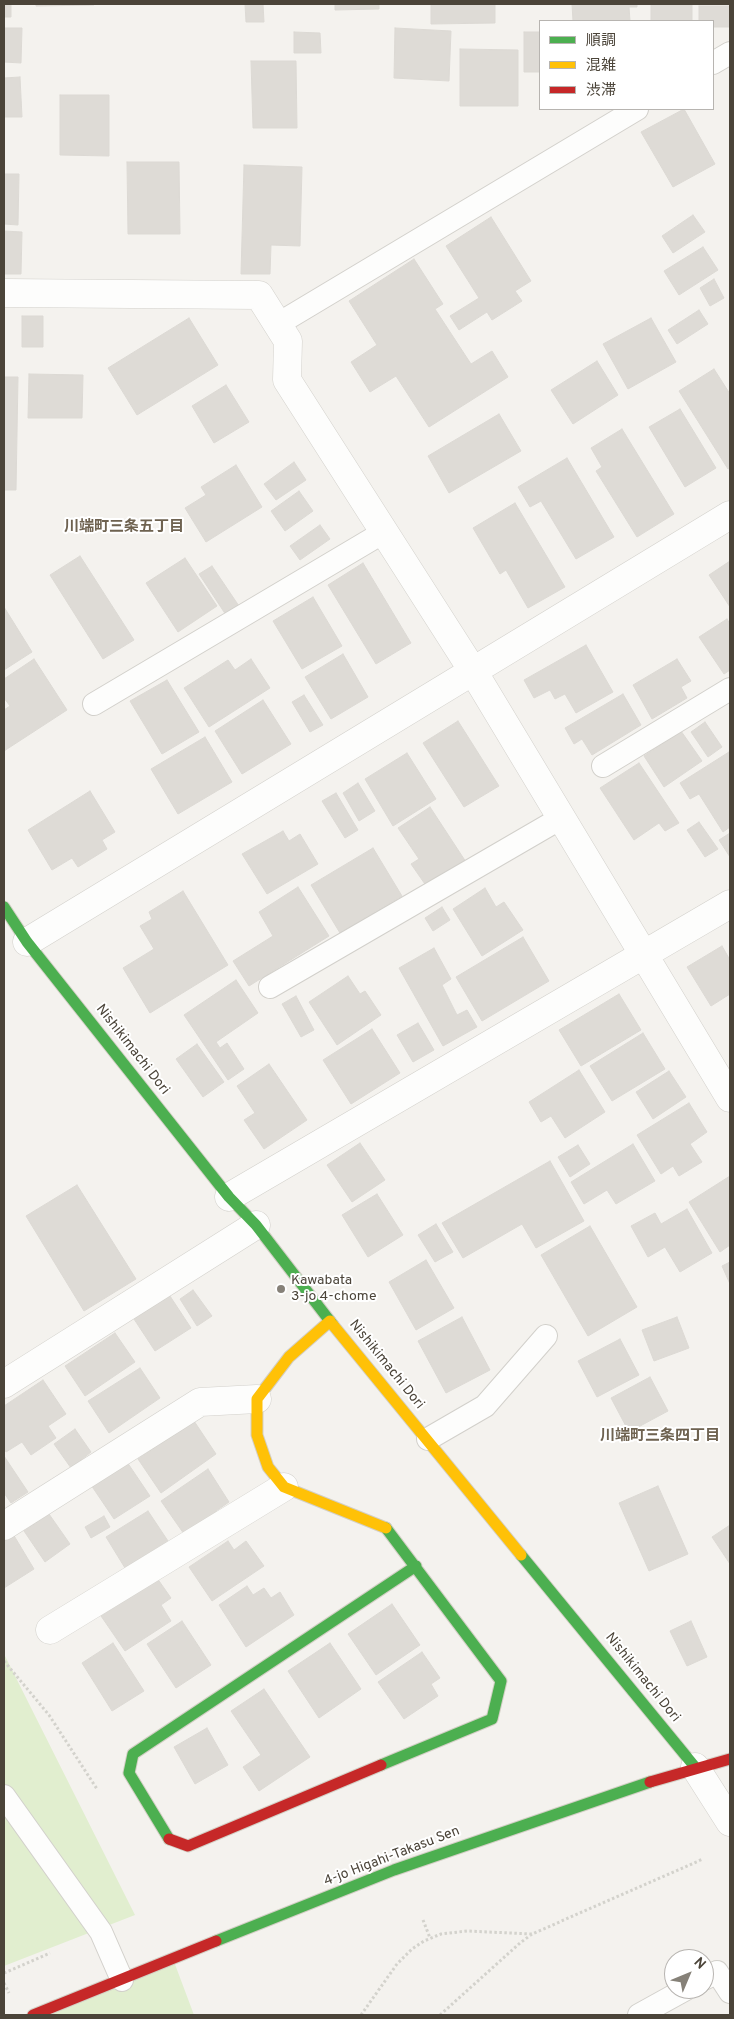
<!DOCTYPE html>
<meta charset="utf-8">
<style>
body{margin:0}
#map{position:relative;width:734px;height:2019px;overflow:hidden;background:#f4f2ee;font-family:Overpass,"Noto Sans JP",sans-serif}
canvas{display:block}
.frame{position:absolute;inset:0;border:5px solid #4b4439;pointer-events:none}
.legend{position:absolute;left:539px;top:20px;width:175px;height:90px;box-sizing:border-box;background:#fff;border:1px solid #b7b4b0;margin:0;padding:6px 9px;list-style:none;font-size:15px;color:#4b4439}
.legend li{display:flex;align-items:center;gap:10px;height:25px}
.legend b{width:25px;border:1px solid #b7b4b0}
.north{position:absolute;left:664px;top:1949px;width:50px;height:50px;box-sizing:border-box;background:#fff;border:1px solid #b7b4b0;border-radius:50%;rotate:45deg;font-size:14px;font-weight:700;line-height:20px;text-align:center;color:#4b4439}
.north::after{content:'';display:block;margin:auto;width:18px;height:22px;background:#868178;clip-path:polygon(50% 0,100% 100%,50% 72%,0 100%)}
</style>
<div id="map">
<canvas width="734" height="2019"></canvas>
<div class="frame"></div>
<ul class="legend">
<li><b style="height:6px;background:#4caf50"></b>順調</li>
<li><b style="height:6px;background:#ffc107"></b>混雑</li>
<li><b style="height:6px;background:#c62828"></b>渋滞</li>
</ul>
<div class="north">N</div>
</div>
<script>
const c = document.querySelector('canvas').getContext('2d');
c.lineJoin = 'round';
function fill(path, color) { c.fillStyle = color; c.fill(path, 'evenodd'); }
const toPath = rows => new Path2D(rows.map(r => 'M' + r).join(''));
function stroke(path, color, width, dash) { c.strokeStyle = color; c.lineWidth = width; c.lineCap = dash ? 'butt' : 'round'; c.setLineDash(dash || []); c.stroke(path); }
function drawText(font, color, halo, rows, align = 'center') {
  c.font = font + ' Overpass,"Noto Sans JP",sans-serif'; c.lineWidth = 4; c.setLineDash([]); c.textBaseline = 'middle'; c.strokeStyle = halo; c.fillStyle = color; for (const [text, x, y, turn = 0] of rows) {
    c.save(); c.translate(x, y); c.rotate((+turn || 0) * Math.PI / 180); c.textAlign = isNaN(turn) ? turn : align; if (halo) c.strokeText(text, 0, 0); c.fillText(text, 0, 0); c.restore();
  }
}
const green = toPath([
 [4,1654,135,1915,4,1966],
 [173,1959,194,2015,42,2015]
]);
const building = toPath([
 [4,4,11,4,11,17,4,17,4,4],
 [36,4,94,4,94,5,36,6,36,4],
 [245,4,263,4,264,22,246,22,245,4],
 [335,4,379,4,379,9,335,10,335,4],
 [411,4,495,4,495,23,431,24,431,4,411,4],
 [572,4,637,4,637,7,629,7,630,21,573,21,572,4],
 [651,4,692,4,692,21,651,21,651,4],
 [699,6,730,6,730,27,713,27,713,21,699,21,699,6],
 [4,28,22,28,21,63,4,62,4,28],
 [395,28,451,31,449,81,394,78,395,28],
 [294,32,320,33,321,53,294,53,294,32],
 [524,32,540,32,540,72,524,72,524,32],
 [460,49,518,50,518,106,460,106,460,49],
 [251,61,296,61,297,128,253,128,251,61],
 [20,77,22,117,4,117,4,78,20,77],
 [60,95,109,95,109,156,60,155,60,95],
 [684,109,715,164,673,187,641,132,684,109],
 [127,162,179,162,180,234,128,234,127,162],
 [244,165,302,167,300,246,271,245,270,274,241,274,244,165],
 [4,174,19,174,18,225,4,224,4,174],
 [693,215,705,232,673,253,662,236,693,215],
 [491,217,531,281,515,291,522,301,492,320,487,312,459,330,450,316,479,298,446,246,491,217],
 [4,231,22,232,21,274,4,274,4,231],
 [703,247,718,270,679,295,664,271,703,247],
 [414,259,443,304,435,309,471,364,492,351,508,377,429,427,396,376,370,392,351,362,377,345,349,301,414,259],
 [714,279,724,298,710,306,700,288,714,279],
 [699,310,708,324,677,344,668,330,699,310],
 [22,316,43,316,43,347,22,347,22,316],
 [189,318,218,365,137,415,108,368,189,318],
 [651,318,676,362,628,389,603,344,651,318],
 [597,361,618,395,573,424,551,390,597,361],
 [714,369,730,394,730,468,728,469,679,391,714,369],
 [29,374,83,375,82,418,28,418,29,374],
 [4,377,18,377,16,490,4,490,4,377],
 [226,385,249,422,214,443,192,406,226,385],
 [680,409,716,468,685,487,649,427,680,409],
 [499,414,521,451,449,493,428,456,499,414],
 [622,429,674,514,637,537,596,471,602,467,591,448,622,429],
 [567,458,614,537,576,559,541,501,530,507,518,487,567,458],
 [294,462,306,480,276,500,264,484,294,462],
 [236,465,262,507,206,542,185,508,206,495,201,487,236,465],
 [299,491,313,511,285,531,271,511,299,491],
 [515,503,565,587,528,608,506,570,500,574,473,528,515,503],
 [320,525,330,539,300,560,290,546,320,525],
 [80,556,134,640,103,659,50,575,80,556],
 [185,558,217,606,178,632,146,583,185,558],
 [730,561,730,607,709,575,730,561],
 [363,563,411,643,376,664,328,585,363,563],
 [212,566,239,606,226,615,199,574,212,566],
 [313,597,342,646,302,669,273,621,313,597],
 [4,607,32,652,4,670,4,607],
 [727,619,730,624,730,670,724,674,699,637,727,619],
 [586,645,613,692,576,713,565,694,555,699,550,690,534,698,524,680,586,645],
 [343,654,368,697,331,719,305,677,343,654],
 [34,659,67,710,4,751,4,710,10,706,4,698,4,679,34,659],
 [251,659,270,688,209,727,184,688,228,660,235,670,251,659],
 [677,659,691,681,681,687,687,698,652,719,633,685,677,659],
 [167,680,199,732,162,754,130,701,167,680],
 [623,694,641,725,592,755,582,739,574,744,565,728,623,694],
 [304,695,323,725,310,732,292,702,304,695],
 [263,700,291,744,242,774,215,731,263,700],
 [458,721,499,786,464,807,423,743,458,721],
 [705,722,722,747,708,757,691,732,705,722],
 [681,731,702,761,664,787,644,756,681,731],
 [205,737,232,782,178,814,151,769,205,737],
 [729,752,730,827,723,832,699,794,690,799,680,783,729,752],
 [407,753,436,799,393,826,365,779,407,753],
 [639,763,679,823,665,831,659,823,634,840,600,788,639,763],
 [358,783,375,811,359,821,343,793,358,783],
 [90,791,115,832,102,840,107,849,78,867,72,858,52,870,28,830,90,791],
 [336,793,358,830,345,838,322,801,336,793],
 [430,807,466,862,427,887,411,864,419,859,398,828,430,807],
 [699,822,718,849,705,857,687,830,699,822],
 [283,831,289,841,300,834,318,864,267,894,242,854,283,831],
 [730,833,730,857,719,840,730,833],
 [373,848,402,896,340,933,311,885,373,848],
 [298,887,329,936,249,986,233,961,273,936,259,912,298,887],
 [485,888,496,907,504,902,523,930,482,956,453,909,485,888],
 [183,891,228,965,150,1013,123,968,154,949,140,926,152,919,149,912,183,891],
 [442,907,450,920,433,931,425,918,442,907],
 [523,937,549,981,482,1021,456,977,523,937],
 [722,946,730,960,730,994,711,1006,687,967,722,946],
 [434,948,451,979,442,985,457,1015,467,1010,477,1027,443,1046,399,968,434,948],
 [348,976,360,994,365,991,381,1015,337,1045,309,1002,348,976],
 [236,980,258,1013,216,1042,220,1048,227,1043,244,1069,228,1080,184,1015,236,980],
 [619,994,641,1030,581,1066,559,1030,619,994],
 [296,996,314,1030,301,1037,282,1004,296,996],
 [418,1023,434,1050,413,1062,397,1035,418,1023],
 [372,1029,400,1073,351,1104,323,1060,372,1029],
 [643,1033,665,1069,612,1101,590,1066,643,1033],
 [197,1044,224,1082,203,1097,176,1059,197,1044],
 [269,1064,307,1120,264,1149,244,1120,255,1113,237,1086,269,1064],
 [579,1070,605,1112,565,1138,551,1116,541,1122,529,1102,579,1070],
 [669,1071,686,1097,653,1119,636,1092,669,1071],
 [689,1103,707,1132,690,1144,702,1162,679,1176,673,1166,661,1174,637,1135,689,1103],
 [360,1143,385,1180,352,1202,327,1165,360,1143],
 [633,1144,655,1181,616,1204,607,1190,584,1204,571,1182,633,1144],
 [578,1145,590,1164,570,1177,558,1157,578,1145],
 [550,1161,584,1221,536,1248,522,1224,463,1258,442,1223,550,1161],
 [730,1176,730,1245,720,1252,689,1202,730,1176],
 [77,1185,136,1279,84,1311,26,1216,77,1185],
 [377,1194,403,1235,368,1257,342,1215,377,1194],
 [687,1209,712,1253,680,1272,665,1247,648,1257,631,1226,655,1213,661,1224,687,1209],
 [436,1224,453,1252,435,1262,418,1235,436,1224],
 [590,1226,637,1307,588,1336,541,1255,590,1226],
 [426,1260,454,1308,416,1330,389,1282,426,1260],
 [730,1262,730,1284,722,1266,730,1262],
 [193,1290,212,1316,197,1326,180,1299,193,1290],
 [168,1293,191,1328,155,1351,132,1316,168,1293],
 [462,1317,490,1370,446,1393,418,1341,462,1317],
 [677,1317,689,1348,654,1361,642,1330,677,1317],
 [115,1333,135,1362,85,1396,65,1366,115,1333],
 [620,1339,639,1375,597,1397,578,1361,620,1339],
 [140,1368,160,1398,109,1433,88,1401,140,1368],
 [650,1377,668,1411,629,1432,611,1398,650,1377],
 [43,1380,66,1414,48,1426,56,1438,31,1455,22,1442,6,1452,4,1448,4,1406,43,1380],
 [194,1421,216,1454,161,1493,138,1459,194,1421],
 [75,1429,91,1452,71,1468,54,1444,75,1429],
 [4,1456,28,1492,11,1503,4,1493,4,1456],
 [127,1462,150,1496,114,1519,91,1485,127,1462],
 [208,1469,229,1502,216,1511,220,1516,184,1534,161,1501,208,1469],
 [658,1486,688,1554,649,1571,619,1503,658,1486],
 [148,1511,168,1541,125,1568,106,1537,148,1511],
 [49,1514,70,1544,45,1562,24,1531,49,1514],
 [104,1516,110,1527,91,1538,85,1527,104,1516],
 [730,1525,730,1564,712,1537,730,1525],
 [13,1534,34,1569,4,1588,4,1540,13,1534],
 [228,1541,234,1550,246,1541,264,1566,212,1601,189,1567,228,1541],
 [157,1578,171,1598,161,1605,171,1621,125,1651,101,1616,157,1578],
 [247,1586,253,1595,264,1588,271,1598,280,1592,294,1615,246,1647,219,1605,247,1586],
 [392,1604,420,1645,376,1675,348,1634,392,1604],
 [182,1621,211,1665,176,1688,147,1644,182,1621],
 [691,1621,707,1657,687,1666,670,1631,691,1621],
 [113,1643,144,1691,112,1711,82,1663,113,1643],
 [330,1643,361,1689,319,1718,288,1671,330,1643],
 [422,1652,440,1678,431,1684,438,1696,404,1719,378,1682,422,1652],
 [264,1689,310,1757,259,1791,243,1767,261,1755,231,1711,264,1689],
 [207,1728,228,1765,195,1784,174,1747,207,1728]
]);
const path = toPath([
 [4,1661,49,1715,97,1789],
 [423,1920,430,1938],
 [4,1973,50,1953],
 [4,1983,9,1993],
 [361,2015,397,1964,412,1949,424,1941,441,1934,467,1931,532,1934],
 [440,2015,520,1943,532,1934,703,1859]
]);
const lane = toPath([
 [713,63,730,53],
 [278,324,637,109],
 [94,704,384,532],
 [603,766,730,689],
 [270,987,561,818],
 [428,1439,485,1406,546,1336],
 [4,1796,101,1932,122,1980],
 [704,1979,717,1972,730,1992],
 [639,2015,686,1989]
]);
const street = toPath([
 [4,293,259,295,288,341,287,380,473,671,730,1098],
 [27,942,730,515],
 [229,1197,730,904],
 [4,1384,256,1225],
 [4,1526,200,1402,257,1399],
 [50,1630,284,1487],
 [695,1767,730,1822]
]);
const fast = toPath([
 [4,907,27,942,229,1197,256,1225,333,1325],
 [521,1555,695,1767],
 [381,1765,492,1719,501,1681,386,1528],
 [169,1839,129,1773,133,1754,416,1566],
 [216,1941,394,1870,650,1782]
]);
const slow = toPath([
 [330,1321,289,1357,257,1399,257,1435,268,1467,284,1487,386,1528],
 [333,1325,521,1555]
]);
const jam = toPath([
 [650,1782,730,1759],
 [169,1839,188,1846,381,1765],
 [33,2015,216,1941]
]);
const markers = [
 [281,1289,5,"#868178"]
];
const streetNames = [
 ["Nishikimachi Dori",132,1050,52],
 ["Nishikimachi Dori",386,1365,51],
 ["Nishikimachi Dori",642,1678,51],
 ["4-jo Higahi-Takasu Sen",392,1857,-21]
];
const poiNames = [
 ["Kawabata",291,1281],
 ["3-jo 4-chome",291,1297]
];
const neighbourhoodNames = [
 ["川端町三条五丁目",124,528],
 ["川端町三条四丁目",660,1437]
];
fill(green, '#e1eecf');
fill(building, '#dedbd6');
stroke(building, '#dcd9d4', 1);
stroke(lane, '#d2d0cb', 24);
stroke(street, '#d2d0cb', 29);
stroke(fast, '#d3cfc5', 13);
stroke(slow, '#d3cfc5', 13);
stroke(jam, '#d3cfc5', 13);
stroke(path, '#d3d2cc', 3, [2.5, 2.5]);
stroke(lane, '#fdfdfc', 22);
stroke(street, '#fdfdfc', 28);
stroke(fast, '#4caf50', 11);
stroke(slow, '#ffc107', 11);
stroke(jam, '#c62828', 11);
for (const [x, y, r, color] of markers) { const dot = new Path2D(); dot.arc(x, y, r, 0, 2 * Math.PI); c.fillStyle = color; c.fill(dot); stroke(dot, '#fff', 2); }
drawText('14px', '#4b4439', '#fff', streetNames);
drawText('14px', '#4b4439', '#fff', poiNames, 'left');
drawText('bold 15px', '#6e6250', '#fff', neighbourhoodNames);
</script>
